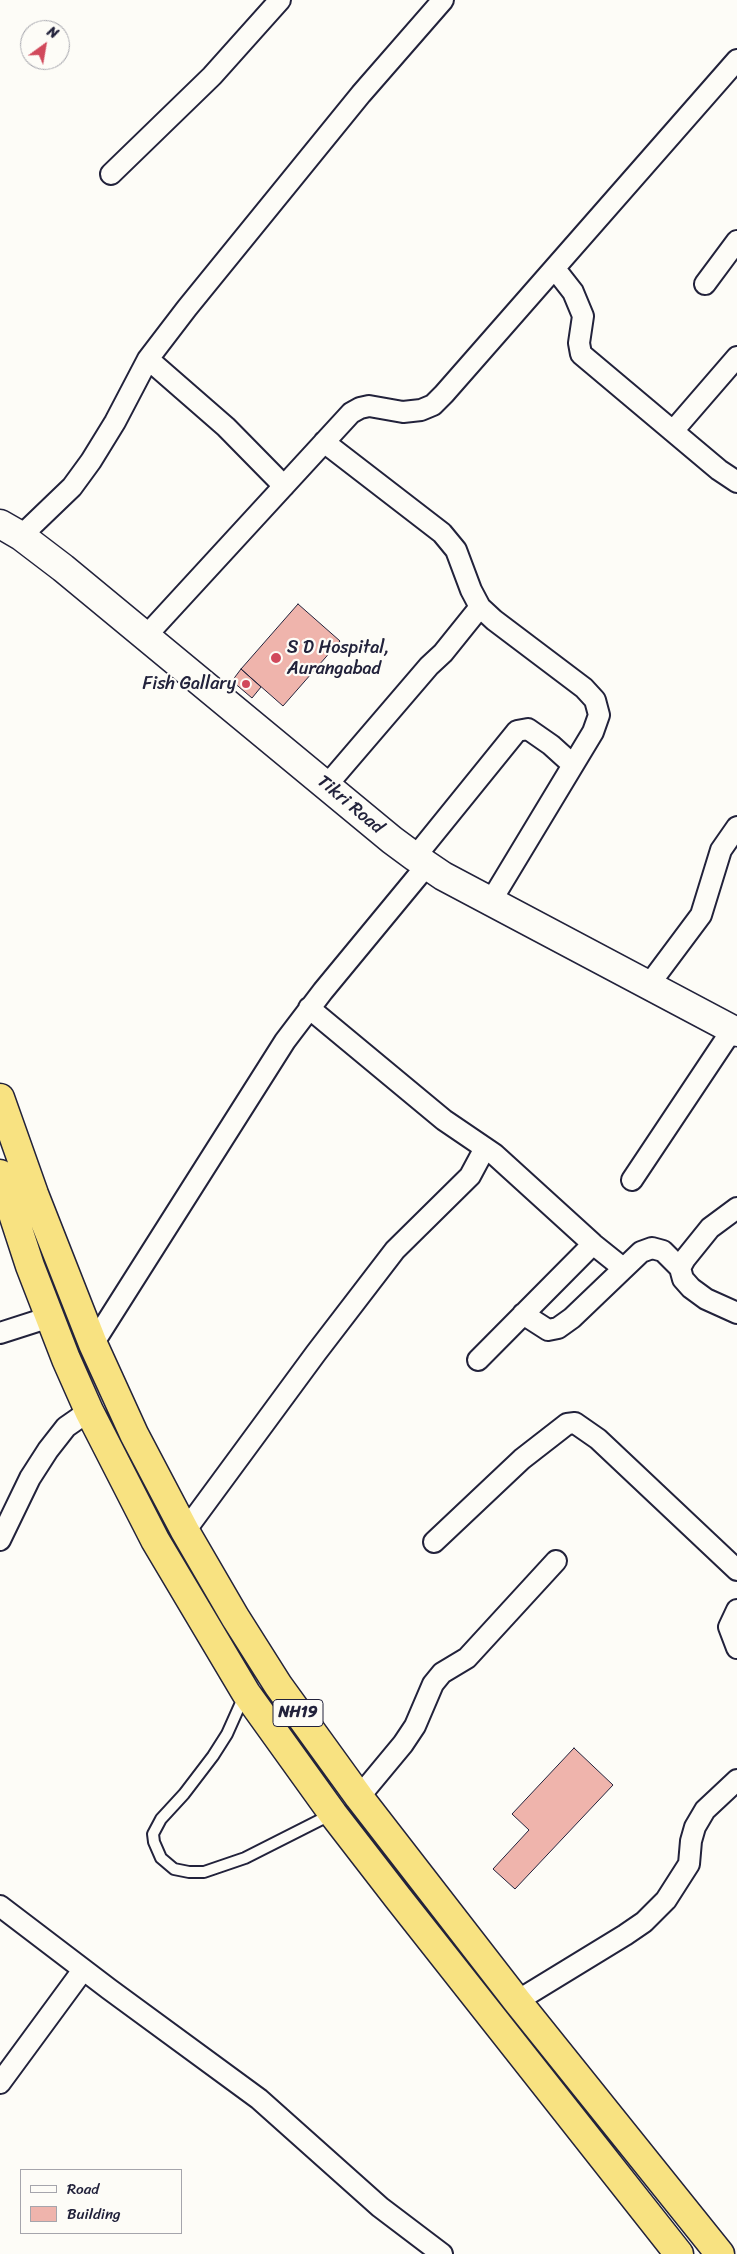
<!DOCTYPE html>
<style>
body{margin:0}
#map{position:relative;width:737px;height:2254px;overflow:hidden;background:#fdfcf7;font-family:Sriracha,sans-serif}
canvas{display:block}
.legend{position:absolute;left:20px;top:2169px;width:162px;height:65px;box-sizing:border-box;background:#fdfcf7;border:1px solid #a5a5ac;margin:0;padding:6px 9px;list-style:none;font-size:15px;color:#22223b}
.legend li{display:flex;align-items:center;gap:10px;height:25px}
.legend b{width:25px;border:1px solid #a5a5ac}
.north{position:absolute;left:20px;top:20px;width:50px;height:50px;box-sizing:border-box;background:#fdfcf7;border:1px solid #a5a5ac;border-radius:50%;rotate:32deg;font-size:14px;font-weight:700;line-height:20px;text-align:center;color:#22223b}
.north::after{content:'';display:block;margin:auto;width:18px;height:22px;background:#d1495b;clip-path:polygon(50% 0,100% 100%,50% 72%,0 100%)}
</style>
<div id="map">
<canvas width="737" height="2254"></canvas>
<ul class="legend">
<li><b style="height:6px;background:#fdfcf7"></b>Road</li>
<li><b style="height:14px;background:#efb4ac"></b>Building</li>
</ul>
<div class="north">N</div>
</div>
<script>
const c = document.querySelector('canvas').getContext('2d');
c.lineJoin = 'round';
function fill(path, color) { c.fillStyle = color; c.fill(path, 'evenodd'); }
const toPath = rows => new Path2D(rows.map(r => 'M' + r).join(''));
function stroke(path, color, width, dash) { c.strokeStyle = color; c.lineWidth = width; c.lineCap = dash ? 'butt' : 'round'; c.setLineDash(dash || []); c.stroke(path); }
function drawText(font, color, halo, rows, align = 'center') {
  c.font = font + ' Sriracha,sans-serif'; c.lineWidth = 4.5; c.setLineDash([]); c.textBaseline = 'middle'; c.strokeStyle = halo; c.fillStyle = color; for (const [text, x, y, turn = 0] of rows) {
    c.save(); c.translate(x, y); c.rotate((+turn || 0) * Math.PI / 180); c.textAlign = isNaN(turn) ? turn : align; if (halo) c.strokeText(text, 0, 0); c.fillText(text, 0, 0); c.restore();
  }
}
const building = toPath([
 [298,604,340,641,283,706,241,669,298,604],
 [241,669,261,687,252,698,232,681,241,669],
 [574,1748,613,1785,515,1889,493,1869,529,1830,512,1814,574,1748]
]);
const lane = toPath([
 [244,1696,227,1734,213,1756,184,1794,161,1819,153,1834,154,1842,161,1858,174,1869,189,1872,204,1872,245,1858,332,1814]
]);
const street = toPath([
 [111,174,212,76,280,0],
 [555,269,573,292,583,316,579,343,581,354,719,470,737,482],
 [705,284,737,241],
 [148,359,226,427,284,486],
 [673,431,737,357],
 [324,442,442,533,456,550,471,590,480,607,494,620,584,688,595,700,599,715,593,732,491,901],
 [21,536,72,487,91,461,115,422,148,359,187,308,361,94,443,0],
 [146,636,351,413,360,408,369,406,403,412,421,410,433,405,444,394,737,60],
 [327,785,429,666,443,653,480,607],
 [415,857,517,731,528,729,551,745,572,764],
 [648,986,701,915,721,850,737,827],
 [309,1008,444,1120,494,1154,593,1244,623,1268],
 [632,1180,732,1030],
 [737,1208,710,1228,685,1259,680,1268,683,1279,691,1288,706,1299,737,1313],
 [523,1314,548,1330,558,1328,572,1318,641,1252,652,1248,663,1251,680,1268],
 [0,1333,50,1317],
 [93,1344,285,1041,323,991,427,865],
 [478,1360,593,1244],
 [185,1531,316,1353,395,1250,470,1176,485,1148],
 [0,1540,30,1478,48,1450,66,1427,89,1411],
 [434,1542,522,1459,567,1424,575,1423,598,1439,737,1570],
 [737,1610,729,1627,737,1648],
 [359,1797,403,1744,415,1726,433,1684,442,1673,467,1658,556,1561],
 [0,1906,109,1989,259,2099,380,2207,442,2254],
 [517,2001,625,1935,644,1922,666,1900,689,1864,691,1841,695,1827,705,1810,737,1780],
 [0,2083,83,1970]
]);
const secondary = toPath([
 [0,524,21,536,63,568,392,840,415,857,443,876,737,1032]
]);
const highway = toPath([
 [0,1098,34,1194,93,1344,134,1434,185,1531,235,1617,278,1685,359,1797,517,2001,720,2254],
 [0,1174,30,1266,66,1359,89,1411,155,1540,246,1693,333,1814,398,1898,679,2254]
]);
const markers = [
 [276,658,6,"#d1495b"],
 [246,684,5,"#d1495b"]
];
const shields = [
 [298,1713,50]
];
const shieldNames = [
 ["NH19",298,1713]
];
const poiNames = [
 ["S D Hospital,",287,648],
 ["Aurangabad",287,669],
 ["Fish Gallary",236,684,"right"]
];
const streetNames = [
 ["Tikri Road",350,805,40]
];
fill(building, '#efb4ac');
stroke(building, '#22223b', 1);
stroke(lane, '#22223b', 14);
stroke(street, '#22223b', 24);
stroke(secondary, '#22223b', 31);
stroke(highway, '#22223b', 31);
stroke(lane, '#fdfcf7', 10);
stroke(street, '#fdfcf7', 20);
stroke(secondary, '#fdfcf7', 28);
stroke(highway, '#f8e281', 28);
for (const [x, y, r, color] of markers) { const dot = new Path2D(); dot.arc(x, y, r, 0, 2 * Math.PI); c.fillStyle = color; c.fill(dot); stroke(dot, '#fdfcf7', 2); }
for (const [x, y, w] of shields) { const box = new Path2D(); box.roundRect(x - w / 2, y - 13.5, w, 27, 4); c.fillStyle = '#fdfcf7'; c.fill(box); stroke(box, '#22223b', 1); }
drawText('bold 16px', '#22223b', null, shieldNames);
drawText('18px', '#22223b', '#fdfcf7', poiNames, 'left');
drawText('18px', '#22223b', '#fdfcf7', streetNames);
</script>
